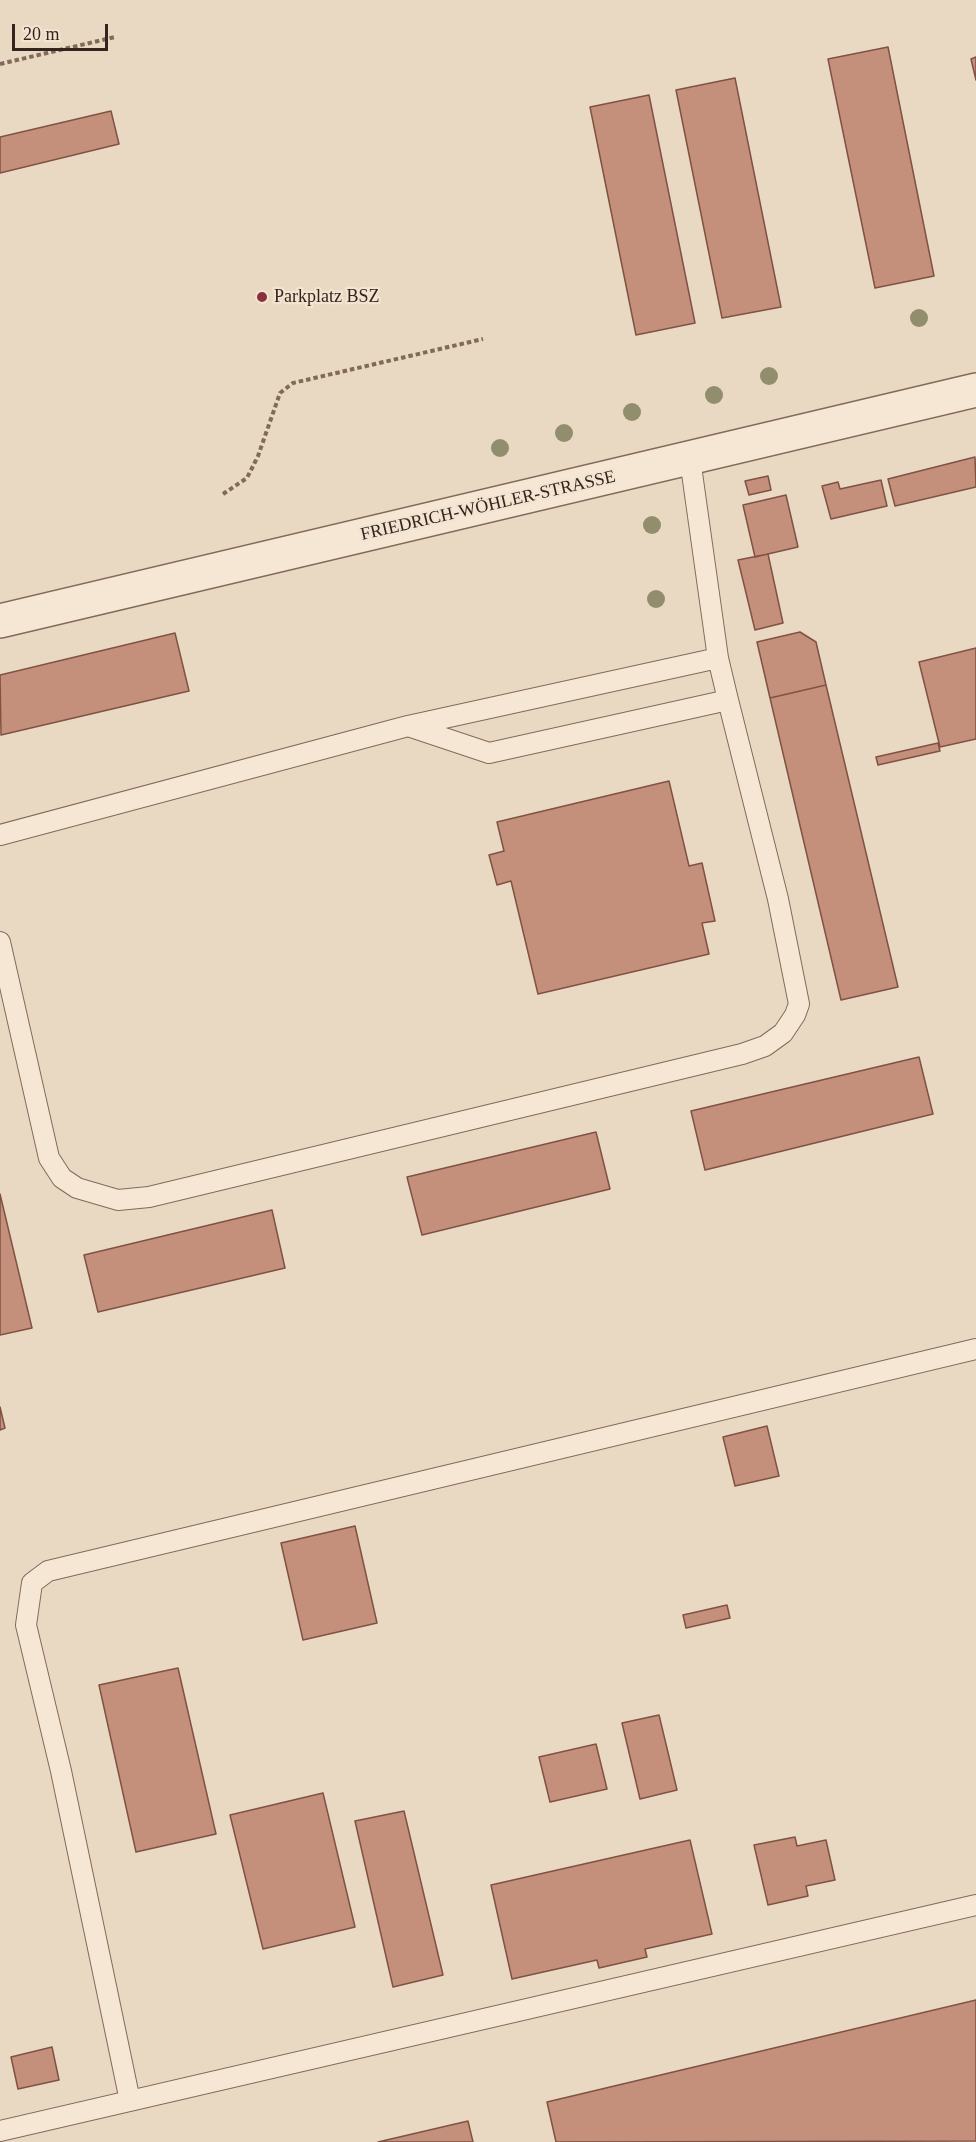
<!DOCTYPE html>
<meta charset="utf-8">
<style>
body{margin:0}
#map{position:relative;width:976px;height:2142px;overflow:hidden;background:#ead9c2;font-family:Georgia,serif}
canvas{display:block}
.scale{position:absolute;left:12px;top:24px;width:96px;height:27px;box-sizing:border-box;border:3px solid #33251e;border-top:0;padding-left:8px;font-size:18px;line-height:21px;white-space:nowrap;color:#33251e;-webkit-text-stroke:4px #f2e4d1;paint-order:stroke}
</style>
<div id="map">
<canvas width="976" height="2142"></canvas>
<div class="scale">20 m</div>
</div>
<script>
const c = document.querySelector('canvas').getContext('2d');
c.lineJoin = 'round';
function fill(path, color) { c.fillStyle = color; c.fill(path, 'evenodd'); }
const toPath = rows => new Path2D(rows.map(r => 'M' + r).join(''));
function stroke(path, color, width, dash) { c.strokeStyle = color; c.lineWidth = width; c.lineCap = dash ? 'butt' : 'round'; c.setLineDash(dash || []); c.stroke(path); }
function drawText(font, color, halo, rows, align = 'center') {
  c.font = font + ' Georgia,serif'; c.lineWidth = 4.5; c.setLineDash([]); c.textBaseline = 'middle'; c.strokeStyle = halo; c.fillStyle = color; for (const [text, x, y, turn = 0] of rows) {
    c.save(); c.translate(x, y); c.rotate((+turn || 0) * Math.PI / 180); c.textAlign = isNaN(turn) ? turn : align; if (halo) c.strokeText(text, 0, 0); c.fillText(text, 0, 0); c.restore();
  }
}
const building = toPath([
 [888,47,934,276,875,288,828,59,888,47],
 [976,57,976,80,971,59,976,57],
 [735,78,781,307,722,318,676,90,735,78],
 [649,95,695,323,636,335,590,107,649,95],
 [111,111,119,144,0,173,0,137,111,111],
 [975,457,976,487,895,506,888,479,975,457],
 [768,476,771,490,749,495,745,481,768,476],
 [881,480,887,506,831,519,822,486,838,482,840,489,881,480],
 [786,495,798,547,755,557,743,505,786,495],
 [768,554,783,623,755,630,738,560,768,554],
 [800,632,816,642,826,685,770,698,757,642,800,632],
 [175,633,189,691,1,735,0,675,175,633],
 [976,648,976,739,940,747,919,662,976,648],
 [826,685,898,987,841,1000,770,698,826,685],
 [938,743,940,751,878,765,876,757,938,743],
 [669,781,689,866,702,863,715,921,702,923,709,954,538,994,511,881,497,885,489,855,504,851,497,822,669,781],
 [919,1057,933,1114,705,1170,691,1111,919,1057],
 [596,1132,610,1189,422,1235,407,1177,596,1132],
 [0,1194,32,1328,0,1335,0,1194],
 [272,1210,285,1268,98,1312,84,1255,272,1210],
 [0,1407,5,1428,0,1430,0,1407],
 [767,1426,779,1476,735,1486,723,1437,767,1426],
 [355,1526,377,1623,303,1640,281,1543,355,1526],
 [727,1605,730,1618,686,1628,683,1615,727,1605],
 [178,1668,216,1834,136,1852,99,1685,178,1668],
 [659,1715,677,1790,640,1799,622,1723,659,1715],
 [596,1744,607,1789,550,1802,539,1757,596,1744],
 [323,1793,355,1927,263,1949,230,1815,323,1793],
 [404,1811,443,1975,393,1987,355,1821,404,1811],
 [795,1837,797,1846,826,1840,835,1880,806,1886,808,1896,768,1905,754,1845,795,1837],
 [690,1840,712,1934,645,1949,647,1957,599,1968,597,1960,512,1979,491,1885,690,1840],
 [976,2000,976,2141,556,2142,547,2102,976,2000],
 [52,2047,59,2080,18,2089,11,2057,52,2047],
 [468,2121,473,2142,378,2142,468,2121]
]);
const path = toPath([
 [0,64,115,37],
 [223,494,247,478,258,456,280,393,293,383,483,339]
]);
const service = toPath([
 [690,459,718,658,728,700],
 [408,726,718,658],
 [0,835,408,726,489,753,728,700,778,899,799,1004,795,1015,783,1033,765,1046,742,1054,149,1197,118,1200,77,1188,62,1178,49,1158,0,942],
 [130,2101,61,1771,26,1625,32,1583,48,1571,976,1349],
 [0,2131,976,1905]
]);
const tertiary = toPath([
 [0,621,976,390]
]);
const trees = [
 [919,318],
 [769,376],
 [714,395],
 [632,412],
 [564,433],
 [500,448],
 [652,525],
 [656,599]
];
const markers = [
 [262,297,6,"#8c303e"]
];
const poiNames = [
 ["Parkplatz BSZ",274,297]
];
const streetNames = [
 ["FRIEDRICH-WÖHLER-STRASSE",488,506,-13]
];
fill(building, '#c5907b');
stroke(building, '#7f5243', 1.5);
stroke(service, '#826a5b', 22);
stroke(tertiary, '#826a5b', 36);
stroke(path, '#826a5b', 4, [4.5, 3]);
stroke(service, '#f6e7d5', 20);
stroke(tertiary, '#f6e7d5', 33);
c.fillStyle = '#928d6c';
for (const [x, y] of trees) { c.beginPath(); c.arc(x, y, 9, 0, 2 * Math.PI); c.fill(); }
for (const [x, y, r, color] of markers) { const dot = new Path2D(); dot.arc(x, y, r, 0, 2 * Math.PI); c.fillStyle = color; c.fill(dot); stroke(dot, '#f2e4d1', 2); }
drawText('18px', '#33251e', '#f2e4d1', poiNames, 'left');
drawText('18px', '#33251e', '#f2e4d1', streetNames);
</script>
